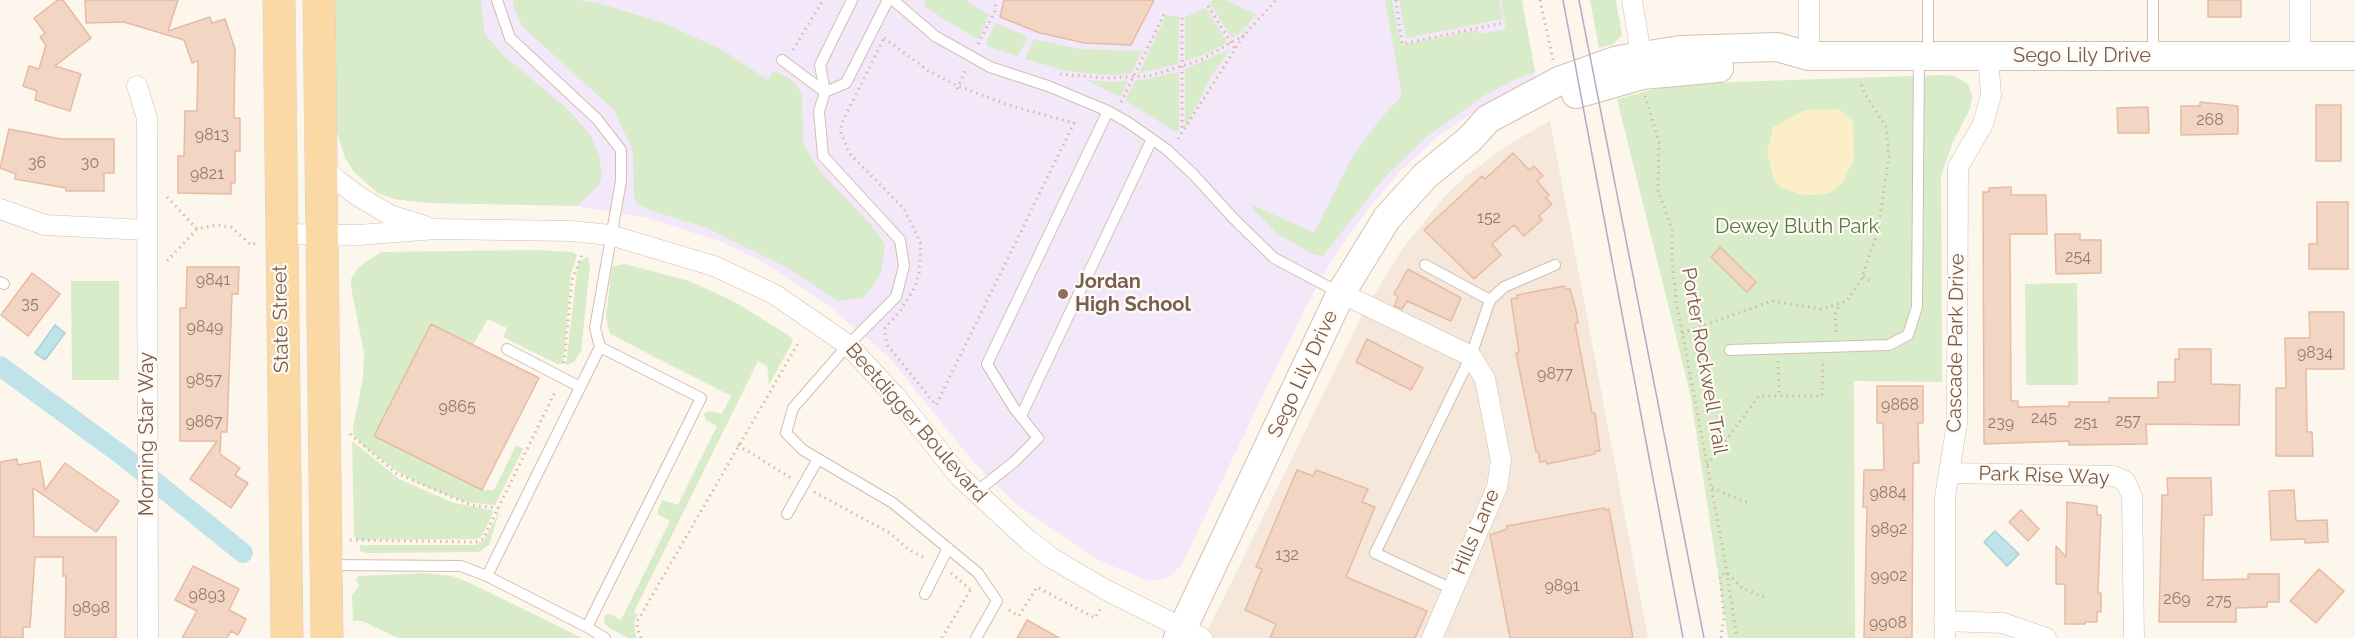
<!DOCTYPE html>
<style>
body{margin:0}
canvas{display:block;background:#fdf6ec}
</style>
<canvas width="2355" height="638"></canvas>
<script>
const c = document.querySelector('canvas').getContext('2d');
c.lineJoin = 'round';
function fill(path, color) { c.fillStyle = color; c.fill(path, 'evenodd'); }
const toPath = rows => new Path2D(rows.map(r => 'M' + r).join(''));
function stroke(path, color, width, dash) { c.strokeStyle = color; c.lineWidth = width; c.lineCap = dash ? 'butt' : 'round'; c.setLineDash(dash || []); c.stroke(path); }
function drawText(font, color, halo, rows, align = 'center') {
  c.font = font + ' Raleway,sans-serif'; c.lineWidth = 4.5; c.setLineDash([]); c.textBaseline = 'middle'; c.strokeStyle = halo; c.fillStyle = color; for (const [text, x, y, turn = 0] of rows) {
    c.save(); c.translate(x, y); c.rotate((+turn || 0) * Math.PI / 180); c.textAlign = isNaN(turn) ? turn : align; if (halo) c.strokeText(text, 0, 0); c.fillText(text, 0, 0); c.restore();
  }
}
const residential = toPath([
 [1550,121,1648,638,1204,638,1364,311,1403,248,1444,197,1466,176,1509,144]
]);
const education = toPath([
 [334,0,1521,0,1536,78,1488,102,1440,135,1400,171,1366,212,1334,257,1306,306,1182,564,1172,575,1161,580,1149,581,1102,562,1017,505,975,464,888,356,827,304,761,261,724,243,645,217,567,205,429,203,394,199,378,193,354,172,339,142]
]);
const green = toPath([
 [334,0,481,0,485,34,504,56,564,106,590,134,599,156,602,175,598,186,577,206,429,203,394,199,378,193,354,172,345,158,335,125],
 [513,0,579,0,601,4,664,23,724,51,768,80,774,71,789,78,797,86,802,95,803,143,819,170,872,226,885,244,881,273,874,285,863,298,838,301,786,267,707,228,649,210,637,204,634,198,633,151,613,109,523,27,514,9],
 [925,0,966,0,989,15,979,38,975,38,942,18,924,5],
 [1213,0,1225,0,1256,14,1242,32,1232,38,1210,4],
 [1385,0,1392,0,1401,45,1478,30,1479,34,1506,29,1501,0,1522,0,1535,72,1517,78,1484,96,1425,138,1383,179,1323,256,1315,255,1278,234,1252,208,1253,205,1314,233,1351,159,1381,118,1402,96],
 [1399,0,1499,0,1503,19,1406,38],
 [1590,0,1616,0,1622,35,1613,44,1599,48],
 [1206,8,1227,42,1209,53,1185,61,1185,17],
 [1166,15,1179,17,1178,64,1139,73],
 [996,23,1028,37,1018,56,987,46,987,40],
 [1034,39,1079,49,1142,51,1131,74,1105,75,1066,71,1025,59],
 [1230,49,1212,75,1185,129,1185,69],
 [1179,72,1179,129,1177,133,1125,100,1135,81],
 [1941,75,1955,76,1968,84,1972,96,1970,109,1953,142,1941,176,1942,382,1854,381,1855,638,1728,638,1690,393,1617,99,1674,84],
 [1086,80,1113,82,1128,81,1120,97],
 [537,250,572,252,577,255,571,274,563,364,557,364,503,337,507,328,488,319,473,345,375,436,482,490,494,490,516,445,523,449,495,505,465,502,426,487,398,472,361,444,353,434,353,428,363,378,364,353,351,287,351,279,359,267,381,252],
 [588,257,590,266,581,351,574,362,566,365,577,270,579,261],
 [625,264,689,281,733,301,791,337,793,341,769,385,767,366,758,361,634,612,638,615,634,622,636,638,628,638,608,627,604,622,605,615,610,614,621,620,670,521,657,514,662,500,678,505,717,426,706,420,704,414,709,411,722,414,731,396,610,334,606,317,611,274,613,266],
 [71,281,119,281,119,380,72,380],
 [2077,283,2078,385,2026,385,2025,284],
 [352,441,399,479,454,503,492,510,493,513,482,536,477,539,357,540,354,536],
 [500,510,489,545,479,552,367,553,360,551,360,545,477,545,484,540],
 [426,573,452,576,472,584,582,638,398,638,362,621,353,621,352,595,359,586,356,579,358,576]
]);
const sand = toPath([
 [1839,109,1853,121,1854,159,1843,182,1829,193,1818,195,1803,195,1782,188,1774,180,1767,152,1773,127,1805,110]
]);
const water = toPath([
 [55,325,65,333,45,360,35,353,55,325],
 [1995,531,2019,554,2007,566,1984,542,1995,531]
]);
const canal = toPath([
 [0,366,123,456,243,553]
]);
const building = toPath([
 [58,0,63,0,91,38,55,66,81,74,70,111,35,100,37,91,23,86,29,66,39,69,46,45,40,37,45,33,34,18,58,0],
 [85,0,178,0,168,31,210,17,212,23,225,19,235,49,234,118,240,118,240,151,235,151,235,183,231,183,231,194,178,193,178,156,184,156,185,111,197,111,198,61,192,63,184,40,124,22,86,23,85,0],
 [1004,0,1154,0,1131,45,1085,43,1040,33,1000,17,1004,0],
 [2208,0,2241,0,2241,17,2208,17,2208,0],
 [2200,102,2238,106,2238,134,2181,135,2181,106,2200,106,2200,102],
 [2316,105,2341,105,2341,161,2316,161,2316,105],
 [2148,107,2149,133,2118,133,2117,108,2148,107],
 [9,129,61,139,114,139,114,173,104,173,104,191,66,191,66,188,15,179,16,174,0,168,9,129],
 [1513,153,1529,170,1534,166,1543,176,1537,181,1549,195,1546,198,1552,204,1539,216,1542,220,1524,236,1514,225,1492,244,1501,255,1474,279,1424,230,1482,176,1485,179,1513,153],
 [2011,187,2011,195,2046,195,2047,234,2010,234,2011,401,2018,401,2018,407,2069,406,2069,402,2109,402,2109,398,2158,398,2158,382,2175,382,2175,359,2179,359,2179,349,2211,349,2211,384,2240,385,2239,425,2146,424,2147,444,2069,445,2069,441,1984,444,1983,192,1989,192,1989,188,2011,187],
 [2317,202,2348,202,2348,269,2309,269,2309,244,2317,244,2317,202],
 [2055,234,2080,234,2080,240,2101,240,2101,273,2056,274,2055,234],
 [1720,247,1756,282,1747,292,1711,257,1720,247],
 [187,267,239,267,238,294,232,294,227,432,221,432,220,454,240,468,235,475,248,483,231,508,190,479,217,441,180,441,180,308,186,308,187,267],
 [1408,269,1461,298,1451,321,1407,301,1402,309,1394,306,1398,297,1394,294,1408,269],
 [32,273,60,294,28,336,1,315,32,273],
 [1564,286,1565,289,1570,289,1576,310,1578,323,1575,324,1592,413,1595,413,1600,451,1595,451,1595,454,1547,464,1546,461,1540,462,1538,451,1536,452,1516,353,1519,352,1511,299,1517,298,1517,295,1564,286],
 [2309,312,2344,312,2344,369,2306,369,2307,432,2312,432,2313,456,2276,456,2276,388,2286,388,2285,338,2310,338,2309,312],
 [431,324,539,378,482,490,374,436,431,324],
 [1367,339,1423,368,1411,390,1356,362,1367,339],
 [1877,386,1923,386,1923,423,1918,423,1919,463,1913,463,1912,638,1864,638,1867,507,1863,507,1864,470,1884,470,1883,423,1877,423,1877,386],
 [17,459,18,465,40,461,45,490,65,463,119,501,96,532,33,488,34,537,116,537,116,638,65,638,66,576,63,576,63,557,35,557,30,627,23,627,23,638,0,637,0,462,17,459],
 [1297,470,1313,476,1316,470,1368,489,1362,502,1375,507,1346,577,1427,611,1415,638,1270,638,1276,624,1245,610,1262,569,1256,567,1297,470],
 [2167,478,2211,478,2212,515,2204,515,2203,580,2248,579,2248,574,2279,574,2279,602,2267,602,2267,607,2236,608,2236,622,2159,622,2162,495,2168,495,2167,478],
 [2294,490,2296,521,2327,520,2328,542,2305,543,2305,539,2271,540,2269,491,2294,490],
 [2067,502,2097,506,2097,515,2101,515,2098,593,2101,593,2101,612,2097,612,2097,622,2085,622,2085,624,2065,624,2065,584,2056,584,2056,546,2066,557,2067,502],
 [1604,508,1605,510,1609,509,1633,638,1510,638,1490,535,1507,529,1507,526,1604,508],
 [2021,510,2039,529,2028,541,2009,522,2021,510],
 [193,566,239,589,229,610,246,619,238,635,231,631,227,638,182,638,197,611,175,600,193,566],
 [2319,569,2344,591,2316,623,2290,601,2319,569],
 [1027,620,1059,638,1017,638,1027,620]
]);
const path = toPath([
 [1396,0,1402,44,1502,23],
 [1540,0,1553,60],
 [1208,6,1235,49],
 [1182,18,1182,130],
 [884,38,930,72,958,86,1008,105,1074,123,936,405,888,346,885,336,885,328,901,310,915,287,919,273,921,244,904,209,849,153,841,133,841,125,884,38],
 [978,44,995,11,996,0],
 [793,50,823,0],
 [1060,74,1107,78,1149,76,1201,60,1244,35],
 [957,89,966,69],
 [1645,96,1659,142,1658,191,1672,229,1672,261,1677,305,1723,549,1737,638],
 [1121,102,1164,14],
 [1178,139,1244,35,1276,0],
 [167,197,197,229],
 [167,261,197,229,215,225,231,227,251,245,256,243],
 [1863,277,1872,282],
 [1836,332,1835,316,1839,304],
 [1682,333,1772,301,1821,309,1847,301,1861,280,1878,231,1889,156,1886,127,1865,94,1860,81],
 [1778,361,1779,395],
 [564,363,572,280,583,252],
 [350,434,396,473,471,505,498,508],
 [738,445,791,478],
 [1707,465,1759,396,1822,396,1823,360],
 [1712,488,1749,503],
 [814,492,890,533,908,549,927,559],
 [350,540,476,542,483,539,556,390],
 [951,573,970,589],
 [1009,610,1019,616,1037,587,1095,618,1101,608],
 [641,638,637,628,638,620,800,340],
 [942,638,971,589],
 [1721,638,1724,616,1720,575,1727,573,1742,588,1764,597]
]);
const lane = toPath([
 [852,0,820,65,825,92,819,111,823,156,900,240,904,266,896,297,848,345,793,408,786,433,803,450,893,503,978,573,997,601,976,638],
 [893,0,935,36,990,67,1048,86,1108,111,1129,123,1166,149,1193,174,1234,219,1274,258,1340,293],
 [2153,54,2153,0],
 [1928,56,1928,0],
 [782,60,825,92],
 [825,92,846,83,888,0],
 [1425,265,1490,300],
 [0,282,4,284],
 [507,349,580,387],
 [1730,350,1889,345,1908,335,1917,307,1919,57],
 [1021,416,1152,139],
 [975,493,1014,462,1038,438,1014,408,987,364,1108,111],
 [787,514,818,459],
 [330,565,461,566,487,576,587,627,701,398,600,347,595,328,621,181,621,150,597,119,510,38,497,0],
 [487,576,600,347],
 [1452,589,1375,553,1471,356,1490,300,1504,287,1555,265],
 [925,594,948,548],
 [587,627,605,638]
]);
const street = toPath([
 [1632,0,1641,54],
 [1809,0,1809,56],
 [2300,0,2300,56],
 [137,86,147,118,148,638],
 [320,160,334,178,358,196,390,215,425,226],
 [0,209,45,225,146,230],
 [280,234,358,235,436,229,571,231,610,235,714,266,774,294,848,345,897,398,959,476,1028,540,1050,557,1106,590,1202,638],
 [1341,293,1471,356,1485,379,1501,461,1497,487,1432,638],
 [1949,473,2114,476,2125,481,2132,496,2134,638],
 [1944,621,2003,623,2046,638],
 [1945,638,1945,497,1957,423,1958,167,1983,124,1991,95,1988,56]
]);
const secondary = toPath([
 [1576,94,1642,75,1719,68],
 [1178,638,1341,293,1387,218,1425,176,1470,139,1488,119,1559,81,1618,60,1680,50,1777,47,1809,56,2355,56]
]);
const primary = toPath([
 [279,0,287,638],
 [319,0,327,638]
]);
const tram = toPath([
 [1563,0,1683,638],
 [1579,0,1704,638]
]);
const markers = [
 [1063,294,6,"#8d6e63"]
];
const numberNames = [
 ["268",2210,120],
 ["9813",212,135],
 ["36",37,163],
 ["30",90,163],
 ["9821",207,174],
 ["152",1489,218],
 ["254",2078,257],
 ["9841",213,280],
 ["35",30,304],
 ["9849",205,327],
 ["9834",2315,353],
 ["9877",1555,374],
 ["9857",204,380],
 ["9868",1900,405],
 ["9865",457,407],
 ["245",2044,418],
 ["257",2128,421],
 ["9867",204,422],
 ["239",2001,423],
 ["251",2086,423],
 ["9884",1888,493],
 ["9892",1889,529],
 ["132",1287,555],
 ["9902",1889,576],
 ["9891",1562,586],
 ["9893",207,595],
 ["269",2177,599],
 ["275",2219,601],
 ["9898",91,608],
 ["9908",1888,623]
];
const streetNames = [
 ["Sego Lily Drive",2082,56],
 ["State Street",281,319,-91],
 ["Cascade Park Drive",1956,343,-89],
 ["Porter Rockwell Trail",1704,361,80],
 ["Sego Lily Drive",1303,374,-65],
 ["Beetdigger Boulevard",916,423,49],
 ["Morning Star Way",147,434,-90],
 ["Park Rise Way",2044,476,2],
 ["Hills Lane",1476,532,-67]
];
const parkNames = [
 ["Dewey Bluth Park",1797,227]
];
const educationNames = [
 ["Jordan",1075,282],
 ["High School",1075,305]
];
fill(residential, '#f5e8da');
fill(education, '#f3e8fa');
fill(green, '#d8ecc9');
fill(sand, '#fcefc7');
fill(water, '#bfe3e8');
stroke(water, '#a5d3da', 1.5);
stroke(canal, '#bfe3e8', 20);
fill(building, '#f3d5c3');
stroke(building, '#e6bba3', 1.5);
stroke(lane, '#d1beb0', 12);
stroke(street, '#d1beb0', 21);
stroke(secondary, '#d6c0b0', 30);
stroke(primary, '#dad1cd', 33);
stroke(path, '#d9b8a5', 3, [1.5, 4.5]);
stroke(lane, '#fff', 10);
stroke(street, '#fff', 20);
stroke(secondary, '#fff', 28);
stroke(primary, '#fbd9a5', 32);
stroke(tram, '#b9a8c9', 1.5);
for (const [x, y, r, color] of markers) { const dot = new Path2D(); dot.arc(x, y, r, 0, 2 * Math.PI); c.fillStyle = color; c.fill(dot); stroke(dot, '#fffaf3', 2); }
drawText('16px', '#987a6a', null, numberNames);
drawText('20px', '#7a5c4d', '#fffaf3', streetNames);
drawText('20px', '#537a41', '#fffaf3', parkNames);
drawText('bold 20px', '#785e54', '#fffaf3', educationNames, 'left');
</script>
